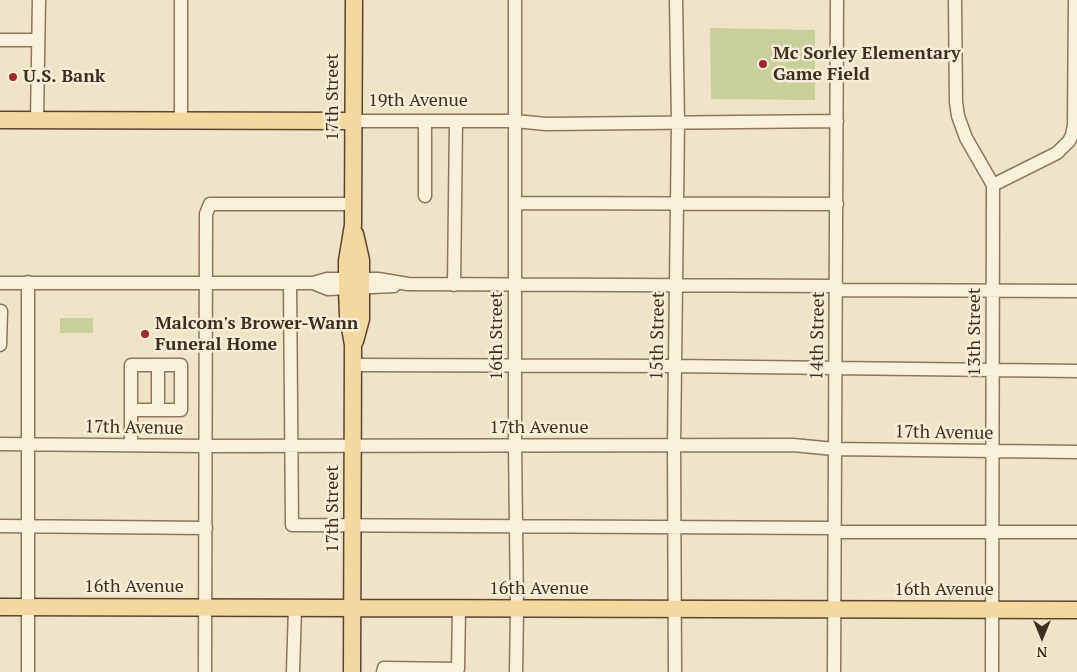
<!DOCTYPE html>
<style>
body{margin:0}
#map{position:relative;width:1077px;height:672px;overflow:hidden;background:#f0e4c8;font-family:"PT Serif",serif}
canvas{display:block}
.north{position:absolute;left:1017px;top:612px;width:50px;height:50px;-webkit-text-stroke:4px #f7eed8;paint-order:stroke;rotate:180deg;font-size:14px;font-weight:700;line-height:20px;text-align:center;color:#3d2e20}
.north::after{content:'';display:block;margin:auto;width:18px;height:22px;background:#3d2e20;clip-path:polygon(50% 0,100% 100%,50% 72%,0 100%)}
</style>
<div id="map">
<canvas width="1077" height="672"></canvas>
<div class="north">N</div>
</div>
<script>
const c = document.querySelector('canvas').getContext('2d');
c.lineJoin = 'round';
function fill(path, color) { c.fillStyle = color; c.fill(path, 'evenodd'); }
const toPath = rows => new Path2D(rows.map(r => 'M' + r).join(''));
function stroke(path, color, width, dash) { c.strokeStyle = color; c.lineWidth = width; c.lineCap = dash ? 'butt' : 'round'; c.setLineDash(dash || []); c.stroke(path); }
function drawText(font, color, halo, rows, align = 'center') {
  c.font = font + ' "PT Serif",serif'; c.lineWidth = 5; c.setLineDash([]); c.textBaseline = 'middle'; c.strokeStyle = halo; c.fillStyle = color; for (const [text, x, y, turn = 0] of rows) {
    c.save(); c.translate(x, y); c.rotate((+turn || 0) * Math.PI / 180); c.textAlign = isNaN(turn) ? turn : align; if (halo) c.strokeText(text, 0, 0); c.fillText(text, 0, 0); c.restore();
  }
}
const green = toPath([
 [710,28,815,30,815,100,711,99],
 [60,318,93,318,93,333,60,333]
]);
const minor = toPath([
 [515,0,515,445,517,609,516,672],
 [955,0,956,102,958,116,966,138,993,185,992,672],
 [0,40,38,40],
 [37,120,39,0],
 [181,121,181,0],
 [353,121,515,121,546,124,837,121],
 [425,121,425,196],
 [993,185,1057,153,1069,141,1072,135,1074,125,1075,0],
 [515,203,837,204],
 [28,282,28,672],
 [0,283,313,283,327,279,378,279,408,284,837,286],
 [290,283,292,525,834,528],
 [313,283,328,289,394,286],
 [454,285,456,121],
 [836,290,1077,291],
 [0,311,1,311,0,345],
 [353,365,674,366,1077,371],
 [158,410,158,365],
 [0,444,206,446,793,445,834,449,1077,452],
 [131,445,131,365,181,365,181,410,131,410],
 [0,526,206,528],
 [834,532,1077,532],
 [205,672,206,214,210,204,353,204],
 [293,672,295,608],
 [383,672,384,668,458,669,459,609],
 [675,672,674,446,678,122,676,0],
 [834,672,837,0]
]);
const major = toPath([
 [0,120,353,121],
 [355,341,361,319,361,260,355,234],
 [0,607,1077,610],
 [352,672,353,345,348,316,347,289,347,261,353,225,354,0]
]);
const markers = [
 [763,64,5,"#9e2a2b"],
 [13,77,5,"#9e2a2b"],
 [145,334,5,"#9e2a2b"]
];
const poiNames = [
 ["Mc Sorley Elementary",773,54],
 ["Game Field",773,75],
 ["U.S. Bank",23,77],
 ["Malcom's Brower-Wann",155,324],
 ["Funeral Home",155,345]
];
const streetNames = [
 ["17th Street",333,97,-90],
 ["19th Avenue",418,101],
 ["13th Street",975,332,-90],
 ["16th Street",497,336,-90],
 ["15th Street",658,336,-89],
 ["14th Street",818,336,-89],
 ["17th Avenue",134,428,1],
 ["17th Avenue",539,428],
 ["17th Avenue",944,433,1],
 ["17th Street",333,509,-90],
 ["16th Avenue",134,587],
 ["16th Avenue",539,589],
 ["16th Avenue",944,590]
];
fill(green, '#c9cf9b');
stroke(minor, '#8d765c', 15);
stroke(major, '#5b4430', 19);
stroke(minor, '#faf1dc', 12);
stroke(major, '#f3d9a0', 16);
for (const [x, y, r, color] of markers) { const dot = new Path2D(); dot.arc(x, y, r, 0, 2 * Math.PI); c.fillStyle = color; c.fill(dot); stroke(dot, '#f7eed8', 2); }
drawText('bold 18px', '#3d2e20', '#f7eed8', poiNames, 'left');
drawText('18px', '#3d2e20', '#f7eed8', streetNames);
</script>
